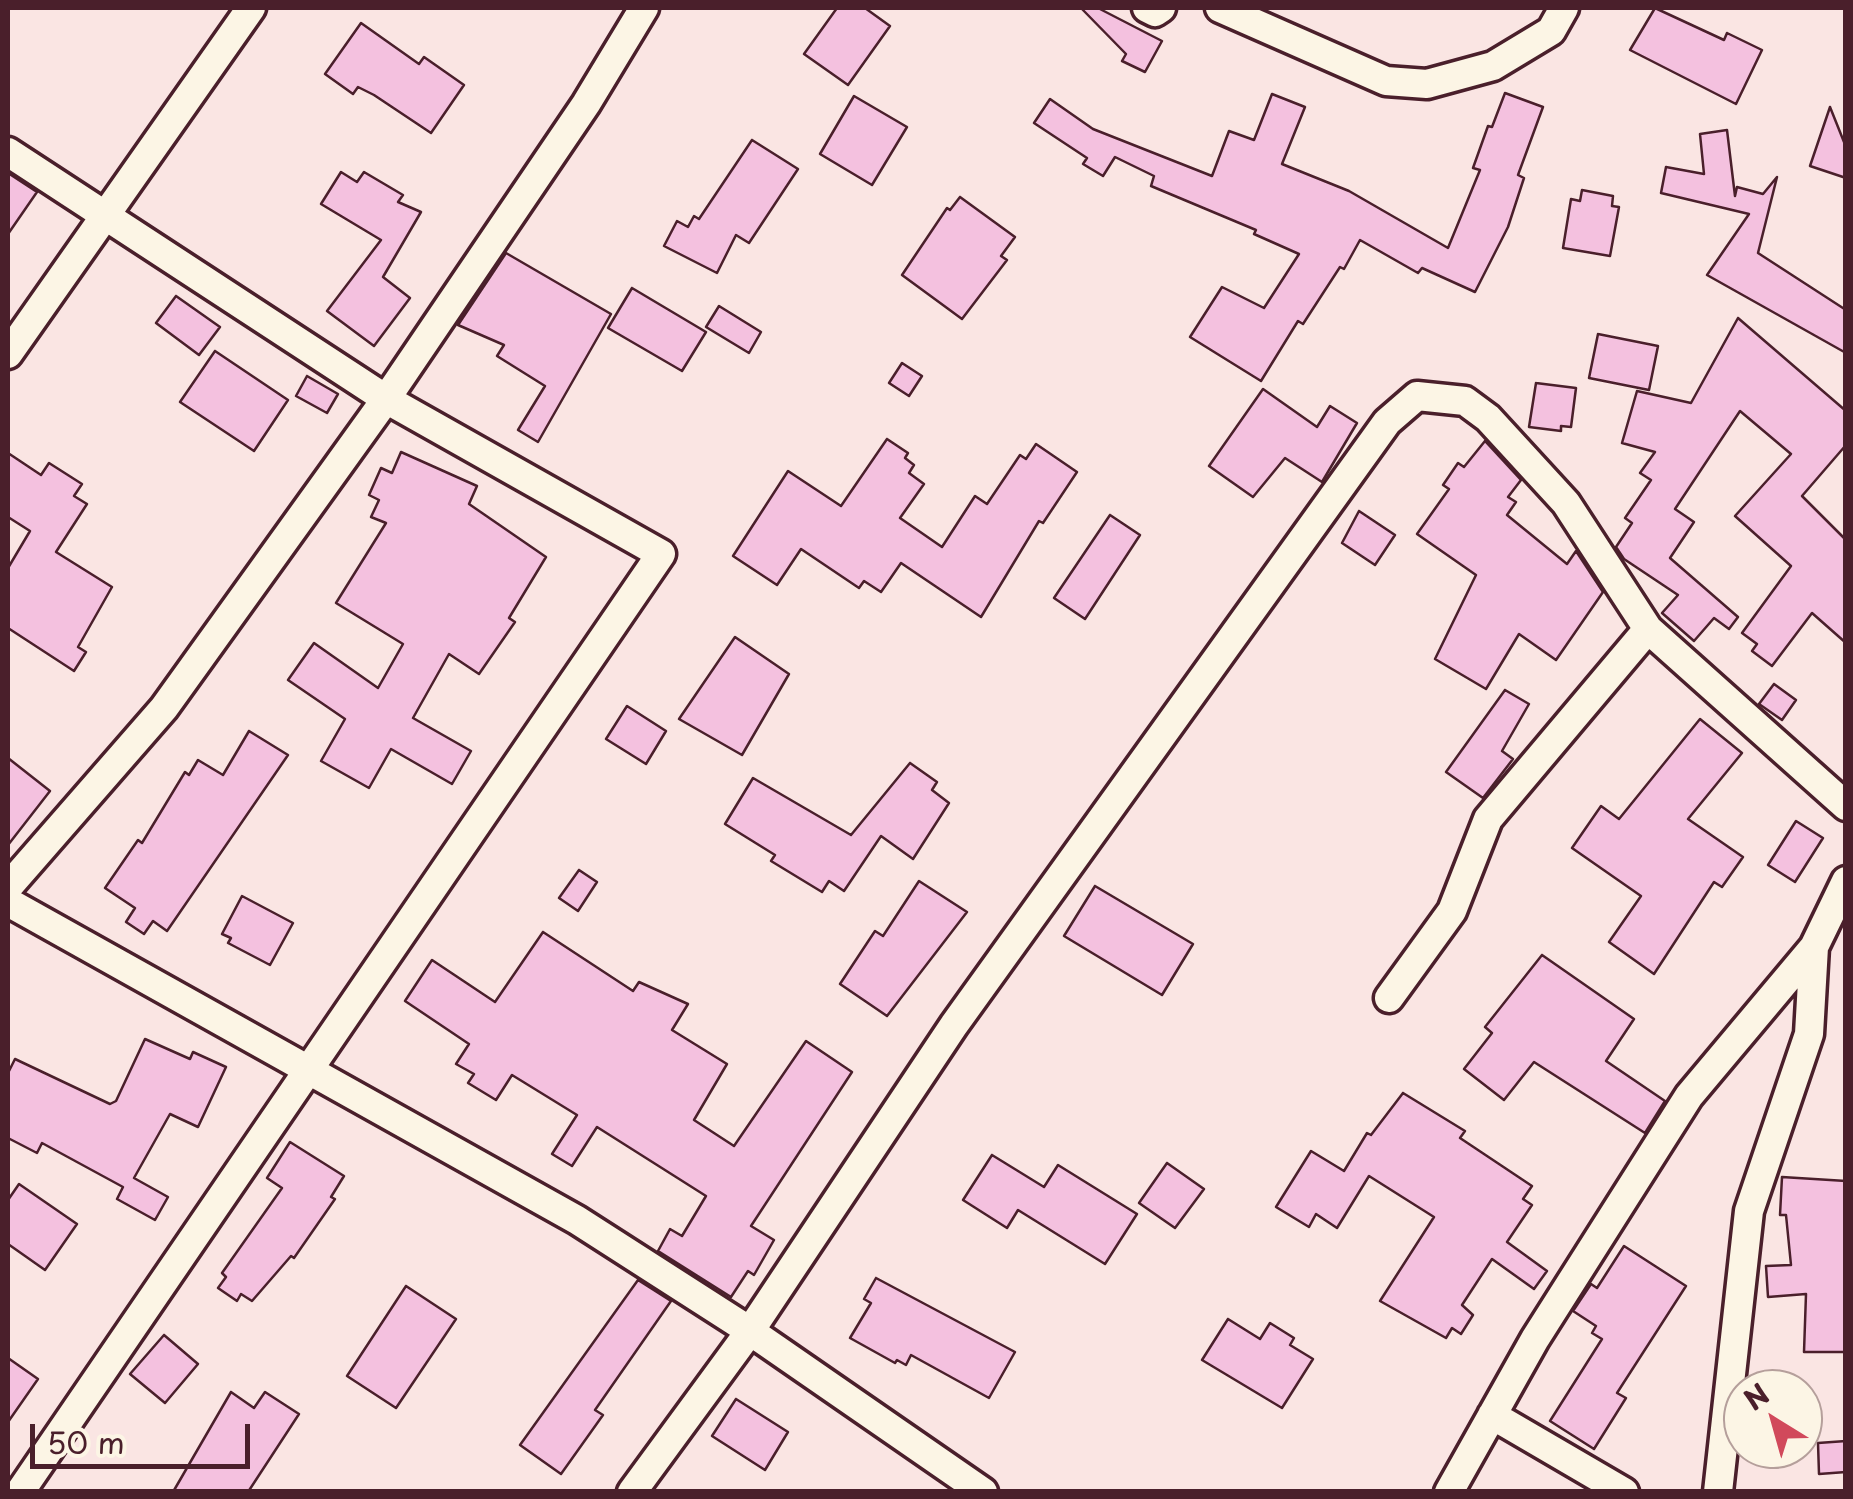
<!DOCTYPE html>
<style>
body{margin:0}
#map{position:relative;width:1853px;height:1499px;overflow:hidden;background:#fae5e3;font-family:"Playpen Sans",sans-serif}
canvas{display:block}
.frame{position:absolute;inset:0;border:10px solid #4a1f2b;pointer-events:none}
.north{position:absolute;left:1723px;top:1369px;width:100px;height:100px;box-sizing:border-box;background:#fcf5e5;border:2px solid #b59f9b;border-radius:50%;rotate:323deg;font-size:28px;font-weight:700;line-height:40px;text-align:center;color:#4a1f2b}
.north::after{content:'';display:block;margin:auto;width:35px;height:45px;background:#d1495b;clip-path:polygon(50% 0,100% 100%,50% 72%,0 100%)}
.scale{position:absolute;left:30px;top:1424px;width:220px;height:45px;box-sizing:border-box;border:5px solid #4a1f2b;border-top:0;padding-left:12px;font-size:30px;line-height:35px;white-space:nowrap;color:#4a1f2b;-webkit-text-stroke:8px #fcf5e5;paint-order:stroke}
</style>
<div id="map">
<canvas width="1853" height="1499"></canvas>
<div class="frame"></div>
<div class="north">N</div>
<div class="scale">50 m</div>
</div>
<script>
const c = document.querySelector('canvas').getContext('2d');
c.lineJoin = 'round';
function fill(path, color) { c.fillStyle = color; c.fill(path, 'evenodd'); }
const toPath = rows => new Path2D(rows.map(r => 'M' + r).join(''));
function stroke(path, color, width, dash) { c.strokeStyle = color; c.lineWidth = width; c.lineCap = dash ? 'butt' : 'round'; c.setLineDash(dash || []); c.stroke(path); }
const building = toPath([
 [837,8,865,8,890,26,848,85,804,54,837,8],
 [1081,8,1098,8,1162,41,1145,72,1122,61,1126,54,1081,8],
 [1655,8,1724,40,1727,33,1762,50,1736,104,1630,50,1655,8],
 [361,23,419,64,424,57,464,85,431,133,374,95,358,87,353,94,325,74,361,23],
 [1505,93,1543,107,1518,175,1524,178,1508,227,1475,292,1422,268,1418,273,1360,240,1344,269,1340,267,1303,324,1298,321,1261,381,1190,337,1222,287,1264,308,1299,254,1254,234,1256,230,1151,186,1154,176,1115,157,1103,176,1083,164,1087,158,1034,123,1050,99,1093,129,1212,176,1229,131,1254,140,1272,94,1305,107,1282,164,1349,191,1448,248,1480,170,1473,168,1488,126,1492,127,1505,93],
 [854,96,907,127,872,185,820,154,854,96],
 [1830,107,1846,147,1846,178,1810,166,1830,107],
 [1727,130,1735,196,1737,187,1763,194,1777,177,1758,253,1846,310,1846,353,1707,275,1749,214,1661,193,1666,167,1704,174,1700,134,1727,130],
 [752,140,798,169,749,243,736,235,717,273,664,246,677,221,688,227,694,216,699,219,752,140],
 [341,172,357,182,364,172,403,195,398,202,421,212,383,277,410,298,374,346,327,311,381,240,321,204,341,172],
 [8,173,37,192,8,234,8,173],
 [1582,190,1613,196,1612,206,1619,207,1610,256,1563,248,1571,199,1580,201,1582,190],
 [960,197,1015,237,1001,256,1007,260,962,319,902,275,947,208,950,210,960,197],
 [506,253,611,314,538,442,518,430,545,386,497,356,504,345,458,325,506,253],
 [632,288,706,332,682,371,608,328,632,288],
 [176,296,220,327,199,355,156,323,176,296],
 [719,306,761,332,749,353,706,327,719,306],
 [1738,318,1846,411,1846,445,1802,496,1846,540,1846,643,1812,613,1772,666,1752,651,1757,644,1742,633,1791,566,1735,516,1791,454,1740,411,1675,509,1694,522,1670,558,1738,617,1729,629,1714,618,1694,641,1662,613,1678,595,1624,559,1616,547,1632,523,1625,518,1651,480,1640,473,1655,452,1622,443,1637,391,1691,403,1738,318],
 [1598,334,1658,346,1649,390,1589,378,1598,334],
 [215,351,288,400,254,451,180,402,215,351],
 [902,363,922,376,909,396,889,383,902,363],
 [307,376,338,394,327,413,296,396,307,376],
 [1536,383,1576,388,1571,427,1561,426,1561,431,1529,427,1536,383],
 [1263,389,1317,427,1330,406,1357,423,1322,482,1285,458,1253,497,1209,466,1263,389],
 [887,439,908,453,905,458,914,465,909,473,924,484,900,518,942,547,975,496,987,504,1020,455,1026,459,1036,444,1077,472,1043,523,1039,521,981,617,901,563,881,592,864,581,859,588,801,549,777,585,733,556,788,471,841,506,887,439],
 [1485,441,1521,480,1508,497,1516,502,1507,515,1567,564,1576,551,1603,592,1556,660,1519,634,1486,689,1435,659,1476,575,1417,534,1449,489,1443,485,1458,463,1464,467,1485,441],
 [401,452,477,486,469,504,546,557,509,618,515,622,479,674,449,654,413,718,471,751,452,784,391,749,369,788,321,761,345,719,288,680,314,643,378,688,403,644,336,603,386,523,371,517,379,500,369,495,381,468,392,473,401,452],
 [8,453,41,475,49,463,82,484,74,496,87,504,56,552,112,587,78,647,86,652,74,671,8,628,8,568,30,531,8,517,8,453],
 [1359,511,1395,535,1375,565,1342,543,1359,511],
 [1110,515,1140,535,1085,619,1054,598,1110,515],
 [735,637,789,674,742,755,679,719,735,637],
 [1774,684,1796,700,1782,720,1759,704,1774,684],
 [1505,690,1529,704,1502,751,1513,759,1483,798,1446,772,1505,690],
 [627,706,666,731,646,764,606,739,627,706],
 [1700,719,1742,753,1688,819,1743,857,1722,887,1714,882,1654,974,1609,942,1641,896,1572,848,1601,806,1619,819,1700,719],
 [249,731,288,755,167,931,153,921,144,934,126,922,135,908,105,888,138,840,142,843,185,772,189,775,198,760,223,775,249,731],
 [8,758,50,791,8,845,8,758],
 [910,763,937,782,932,790,949,803,913,859,881,836,844,891,829,881,822,892,771,861,775,855,725,824,753,778,851,835,910,763],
 [1796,821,1823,838,1795,882,1768,865,1796,821],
 [579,870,597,882,578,911,559,898,579,870],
 [919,881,967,912,887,1016,840,984,875,931,883,936,919,881],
 [1095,886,1193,944,1162,995,1064,936,1095,886],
 [242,896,293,923,270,965,228,943,231,938,222,934,242,896],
 [543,932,633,991,639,982,688,1004,672,1030,727,1064,694,1120,734,1146,806,1041,852,1072,751,1226,774,1240,754,1275,748,1271,731,1297,658,1251,670,1229,682,1236,706,1196,597,1127,572,1166,552,1154,577,1115,512,1075,496,1100,468,1083,474,1074,456,1064,469,1044,405,1001,432,960,495,1002,543,932],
 [1542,955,1634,1019,1606,1061,1665,1101,1645,1133,1534,1062,1504,1100,1464,1069,1492,1033,1485,1027,1542,955],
 [145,1039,190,1059,193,1052,226,1067,198,1127,170,1114,134,1178,168,1197,155,1220,117,1199,123,1187,42,1143,37,1153,8,1138,8,1073,15,1059,110,1104,116,1101,145,1039],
 [1403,1093,1465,1131,1460,1138,1532,1186,1523,1199,1532,1205,1507,1242,1547,1271,1534,1289,1492,1259,1462,1305,1473,1315,1461,1334,1452,1328,1446,1338,1380,1301,1434,1217,1369,1176,1337,1228,1316,1214,1309,1227,1276,1207,1311,1151,1344,1171,1367,1133,1371,1135,1403,1093],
 [290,1142,344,1176,331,1197,335,1199,294,1258,291,1256,252,1301,241,1294,237,1301,218,1288,226,1277,222,1273,282,1188,267,1178,290,1142],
 [992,1155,1044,1187,1058,1165,1137,1214,1105,1264,1018,1210,1007,1228,963,1200,992,1155],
 [1167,1163,1204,1189,1175,1228,1139,1203,1167,1163],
 [1782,1177,1846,1181,1846,1352,1804,1352,1806,1294,1768,1297,1766,1266,1791,1265,1786,1215,1780,1215,1782,1177],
 [19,1184,77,1224,45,1270,8,1244,8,1200,19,1184],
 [1624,1246,1686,1286,1617,1393,1626,1398,1594,1449,1550,1421,1602,1339,1592,1333,1596,1326,1573,1311,1591,1284,1597,1288,1624,1246],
 [876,1278,1015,1352,989,1398,911,1355,906,1365,897,1360,895,1363,850,1338,871,1303,864,1299,876,1278],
 [638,1280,671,1301,595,1410,603,1415,561,1474,520,1445,638,1280],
 [406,1286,456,1319,396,1408,347,1376,406,1286],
 [1228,1319,1260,1339,1270,1323,1294,1338,1290,1345,1313,1359,1282,1408,1202,1360,1228,1319],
 [164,1335,198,1364,165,1403,130,1374,164,1335],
 [8,1358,38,1379,8,1422,8,1358],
 [231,1392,254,1408,265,1392,299,1414,248,1492,173,1492,231,1392],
 [736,1399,788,1432,765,1470,712,1436,736,1399],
 [1846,1441,1846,1472,1819,1474,1818,1443,1846,1441]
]);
const street = toPath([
 [1147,8,1155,12,1161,8],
 [1220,8,1386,81,1427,84,1493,66,1551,31,1564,8],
 [8,152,386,399,661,554,20,1492],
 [8,354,251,8],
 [8,887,164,708,386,399,586,104,644,8],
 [8,902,577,1220,750,1331,983,1492],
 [1389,998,1452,911,1488,819,1648,629],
 [1492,1415,1624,1492],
 [632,1492,750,1331,954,1025,1387,422,1417,396,1465,401,1488,418,1566,503,1648,629,1846,806],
 [1449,1492,1535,1339,1689,1096,1814,947,1846,881],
 [1718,1492,1749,1211,1809,1034,1814,947]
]);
fill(building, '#f4c1df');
stroke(building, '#4a1f2b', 2.5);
stroke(street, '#4a1f2b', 35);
stroke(street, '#fcf5e5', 28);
</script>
